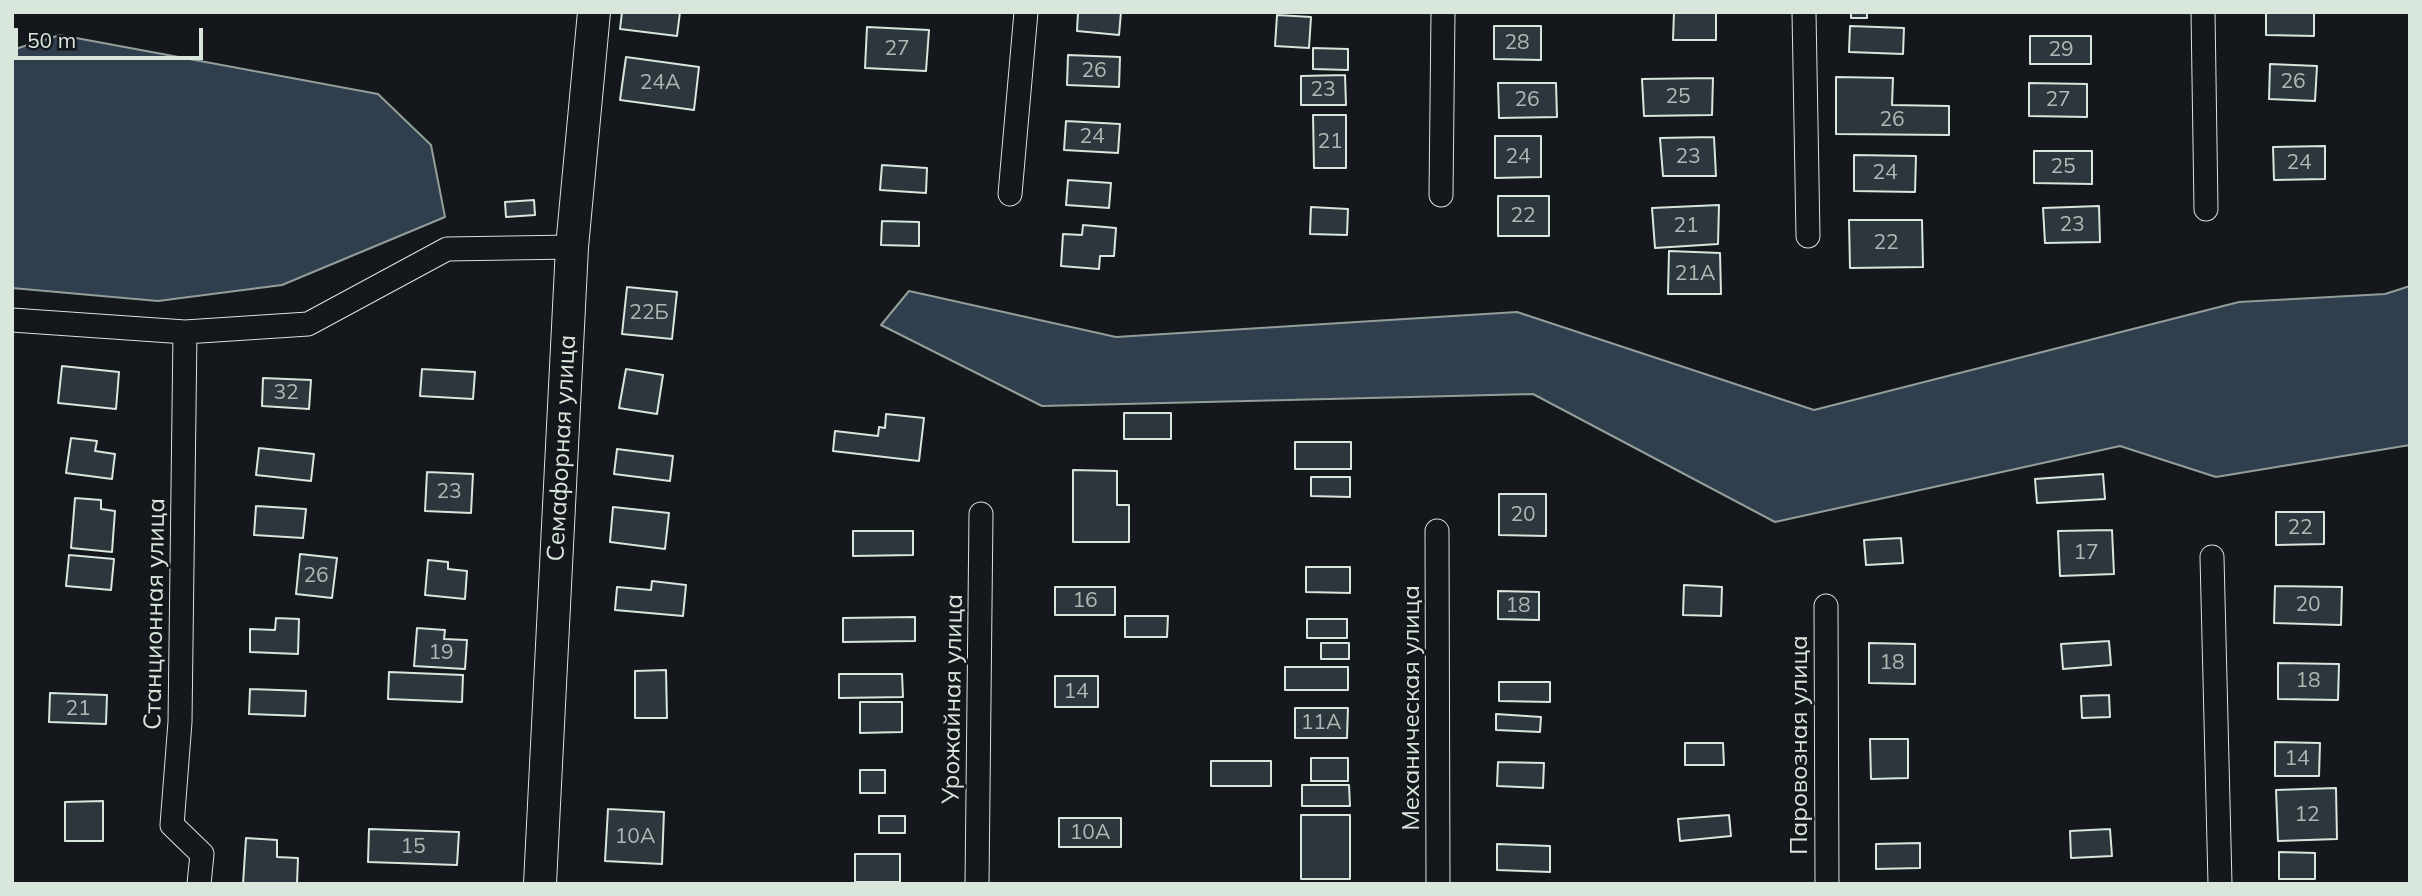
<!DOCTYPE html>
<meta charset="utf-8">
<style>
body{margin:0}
#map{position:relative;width:2422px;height:896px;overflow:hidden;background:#14181c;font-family:Mulish,sans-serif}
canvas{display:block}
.frame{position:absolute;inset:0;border:14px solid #d8e6dc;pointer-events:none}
.scale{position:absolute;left:14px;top:28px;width:189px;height:32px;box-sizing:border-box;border:4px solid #d8e6dc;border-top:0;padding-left:9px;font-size:21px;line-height:24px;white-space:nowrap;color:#d8e6dc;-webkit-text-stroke:5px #14181c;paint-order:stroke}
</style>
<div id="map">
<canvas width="2422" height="896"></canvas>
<div class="frame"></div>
<div class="scale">50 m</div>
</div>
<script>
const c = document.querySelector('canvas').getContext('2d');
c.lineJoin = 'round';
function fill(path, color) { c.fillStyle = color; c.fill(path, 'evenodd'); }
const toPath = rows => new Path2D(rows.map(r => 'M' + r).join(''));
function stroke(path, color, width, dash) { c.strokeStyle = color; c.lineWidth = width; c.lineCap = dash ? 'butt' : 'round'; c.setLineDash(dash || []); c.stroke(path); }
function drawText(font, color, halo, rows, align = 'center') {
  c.font = font + ' Mulish,sans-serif'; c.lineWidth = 5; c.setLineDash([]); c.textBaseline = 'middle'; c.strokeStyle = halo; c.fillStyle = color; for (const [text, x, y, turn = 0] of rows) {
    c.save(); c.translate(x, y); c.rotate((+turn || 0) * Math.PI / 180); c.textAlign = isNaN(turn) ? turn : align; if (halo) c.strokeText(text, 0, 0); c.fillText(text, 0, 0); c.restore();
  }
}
const water = toPath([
 [60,35,378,94,431,145,445,217,282,285,158,301,12,288,12,50,60,35],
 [2410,286,2410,445,2216,477,2120,446,1775,522,1533,394,1042,406,881,325,909,291,1116,337,1517,312,1814,410,2239,302,2385,294,2410,286]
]);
const building = toPath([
 [622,12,680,12,677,36,620,29,622,12],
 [1078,12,1121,12,1119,35,1077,31,1078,12],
 [1674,12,1716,12,1716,40,1673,40,1674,12],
 [1851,12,1867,12,1867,18,1851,18,1851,12],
 [2266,12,2314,12,2314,36,2266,35,2266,12],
 [1277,15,1311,17,1309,48,1275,46,1277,15],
 [1494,26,1541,26,1541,60,1494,59,1494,26],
 [1850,26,1904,28,1903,54,1849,52,1850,26],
 [867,27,929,30,926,71,865,68,867,27],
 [2030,36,2091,36,2091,64,2030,64,2030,36],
 [1313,48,1348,49,1348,70,1313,69,1313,48],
 [1068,55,1120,57,1119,87,1067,85,1068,55],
 [626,57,699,67,694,110,620,100,626,57],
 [2270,64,2317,66,2315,101,2269,99,2270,64],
 [1345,75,1346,105,1301,105,1301,76,1345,75],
 [1836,77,1893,78,1892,105,1949,106,1949,135,1836,134,1836,77],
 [1713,78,1712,115,1644,116,1642,79,1713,78],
 [1498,83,1556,83,1557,117,1499,118,1498,83],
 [2029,83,2087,84,2087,117,2029,116,2029,83],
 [1313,115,1346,115,1346,168,1314,168,1313,115],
 [1066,121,1120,124,1118,153,1064,150,1066,121],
 [1495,136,1541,136,1541,177,1495,178,1495,136],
 [1714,137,1716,176,1663,176,1660,138,1714,137],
 [2325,146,2325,179,2274,180,2273,147,2325,146],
 [2034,151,2092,151,2092,184,2034,183,2034,151],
 [1854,155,1916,156,1915,192,1854,191,1854,155],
 [882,165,927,168,926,193,880,190,882,165],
 [1068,180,1111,183,1109,208,1066,205,1068,180],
 [1498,196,1549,196,1549,236,1498,236,1498,196],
 [534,200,535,215,506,217,505,202,534,200],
 [1719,205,1718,244,1655,248,1652,208,1719,205],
 [2099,206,2100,242,2045,243,2043,208,2099,206],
 [1311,207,1348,209,1347,235,1310,234,1311,207],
 [1849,220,1922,220,1923,267,1850,268,1849,220],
 [882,221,919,222,919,246,881,245,882,221],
 [1083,225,1116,228,1114,256,1100,256,1099,269,1061,266,1063,234,1082,235,1083,225],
 [1669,251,1720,253,1721,294,1668,294,1669,251],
 [627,287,677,292,672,339,622,334,627,287],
 [62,366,119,372,116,409,58,403,62,366],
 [422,369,475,372,473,399,420,396,422,369],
 [626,369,663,375,657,414,619,408,626,369],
 [263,378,311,380,309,409,262,406,263,378],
 [1124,413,1171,413,1171,439,1124,439,1124,413],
 [886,414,924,418,919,461,833,451,835,431,878,436,879,427,885,428,886,414],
 [71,438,97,441,95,451,115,454,112,479,66,473,71,438],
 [1295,442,1351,442,1351,469,1295,469,1295,442],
 [259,448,314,454,311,481,256,475,259,448],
 [617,449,673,456,670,481,614,474,617,449],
 [1073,470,1117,471,1117,505,1129,505,1129,542,1073,542,1073,470],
 [427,472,473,474,471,513,425,511,427,472],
 [2103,474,2105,499,2037,503,2035,479,2103,474],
 [1311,477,1350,477,1350,497,1311,496,1311,477],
 [1499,494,1546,494,1546,536,1499,535,1499,494],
 [75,498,101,500,101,509,115,511,112,552,71,548,75,498],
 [256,506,306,509,303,538,254,535,256,506],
 [613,507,669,513,665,549,610,542,613,507],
 [2276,512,2324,512,2324,544,2276,545,2276,512],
 [2112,530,2114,574,2060,576,2058,531,2112,530],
 [853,531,913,531,913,555,853,556,853,531],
 [1901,538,1903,563,1866,565,1864,540,1901,538],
 [300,554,337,558,332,598,296,594,300,554],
 [69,555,114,559,111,590,66,586,69,555],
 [428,560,448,562,448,569,467,571,465,599,425,595,428,560],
 [1306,567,1350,567,1350,593,1306,592,1306,567],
 [652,581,686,585,683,616,615,610,617,587,651,590,652,581],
 [1684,585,1722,587,1721,616,1683,615,1684,585],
 [2275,586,2342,587,2341,625,2274,623,2275,586],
 [1055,587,1115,587,1115,615,1055,615,1055,587],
 [1498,591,1539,592,1539,620,1498,619,1498,591],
 [1125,616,1168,616,1167,637,1125,637,1125,616],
 [915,617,915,641,843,642,843,618,915,617],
 [276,618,299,619,298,654,250,652,250,629,275,630,276,618],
 [1307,619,1347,619,1347,638,1307,638,1307,619],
 [417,628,445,630,444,639,467,640,465,669,414,666,417,628],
 [2109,641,2111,665,2063,669,2061,644,2109,641],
 [1321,643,1349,643,1349,659,1321,659,1321,643],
 [1869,643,1915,644,1915,684,1869,683,1869,643],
 [2278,663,2339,664,2338,700,2278,699,2278,663],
 [1285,667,1348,667,1348,690,1285,690,1285,667],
 [666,670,667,718,635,718,635,671,666,670],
 [389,672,463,675,462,702,388,699,389,672],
 [839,674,902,674,903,697,839,698,839,674],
 [1055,676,1098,676,1098,707,1055,707,1055,676],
 [1499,682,1550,682,1550,702,1499,701,1499,682],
 [250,689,306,691,305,716,249,714,250,689],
 [50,693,107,695,106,724,49,722,50,693],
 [2109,695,2110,717,2082,718,2081,696,2109,695],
 [860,702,902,702,902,732,860,733,860,702],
 [1295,708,1348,708,1347,738,1295,738,1295,708],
 [1496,714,1541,717,1540,732,1496,730,1496,714],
 [1870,739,1908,739,1908,778,1871,779,1870,739],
 [2275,742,2320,743,2319,776,2275,776,2275,742],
 [1685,743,1723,743,1724,765,1685,765,1685,743],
 [1311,758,1348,758,1348,781,1311,781,1311,758],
 [1211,761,1271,761,1271,786,1211,786,1211,761],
 [1498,762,1544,763,1543,788,1497,786,1498,762],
 [860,770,885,770,885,793,860,793,860,770],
 [1302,785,1349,785,1350,806,1302,806,1302,785],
 [2336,788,2337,839,2278,841,2276,790,2336,788],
 [103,801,103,841,65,841,65,802,103,801],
 [608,809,664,812,662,864,605,861,608,809],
 [1301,815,1350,815,1350,879,1301,879,1301,815],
 [1729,815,1731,836,1680,841,1678,819,1729,815],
 [879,816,905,816,905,833,879,833,879,816],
 [1059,818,1121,818,1121,847,1059,847,1059,818],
 [369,829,459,832,457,865,368,862,369,829],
 [2110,829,2112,856,2071,858,2070,831,2110,829],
 [246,838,277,840,277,857,298,858,297,884,243,884,246,838],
 [1920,843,1920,868,1876,869,1876,844,1920,843],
 [1497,844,1550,846,1550,872,1497,870,1497,844],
 [2279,852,2315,853,2315,879,2279,879,2279,852],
 [855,854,900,854,900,882,855,882,855,854]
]);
const street = toPath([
 [1804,12,1808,236],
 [2203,12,2206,209],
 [1010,194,1026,12],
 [1441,195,1443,12],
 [12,320,185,332,308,324,447,249,572,247],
 [185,332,180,722,172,825,202,854,199,884],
 [1437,531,1438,884],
 [2212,557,2220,884],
 [1826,606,1827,884],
 [977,884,981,514]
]);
const secondary = toPath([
 [540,884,572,247,594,12]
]);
const numberNames = [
 ["28",1517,43],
 ["27",897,49],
 ["29",2061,50],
 ["26",1094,71],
 ["26",2293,82],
 ["24А",660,83],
 ["23",1323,90],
 ["25",1678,97],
 ["26",1527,100],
 ["27",2058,100],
 ["26",1892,120],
 ["24",1092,137],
 ["21",1330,142],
 ["24",1518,157],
 ["23",1688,157],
 ["24",2299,163],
 ["25",2063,167],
 ["24",1885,173],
 ["22",1523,216],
 ["23",2072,225],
 ["21",1686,226],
 ["22",1886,243],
 ["21А",1695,274],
 ["22Б",649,313],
 ["32",286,393],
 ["23",449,492],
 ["20",1523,515],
 ["22",2300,528],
 ["17",2086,553],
 ["26",316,576],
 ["16",1085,601],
 ["20",2308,605],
 ["18",1518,606],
 ["19",441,653],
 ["18",1892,663],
 ["18",2308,681],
 ["14",1076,692],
 ["21",78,709],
 ["11А",1321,723],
 ["14",2297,759],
 ["12",2307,815],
 ["10А",1090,833],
 ["10А",635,837],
 ["15",413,847]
];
const streetNames = [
 ["Семафорная улица",562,448,-87],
 ["Станционная улица",155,614,-89],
 ["Урожайная улица",953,699,-89],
 ["Механическая улица",1412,708,-90],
 ["Паровозная улица",1800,745,-90]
];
fill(water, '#2f3f4d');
stroke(water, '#939e99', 2);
fill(building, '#2c363c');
stroke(building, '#d8e6dc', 2);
stroke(street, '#d8e6dc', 25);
stroke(secondary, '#d8e6dc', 34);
stroke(street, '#14181c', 23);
stroke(secondary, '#14181c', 32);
drawText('21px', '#adbab4', null, numberNames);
drawText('24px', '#d8e6dc', '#14181c', streetNames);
</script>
